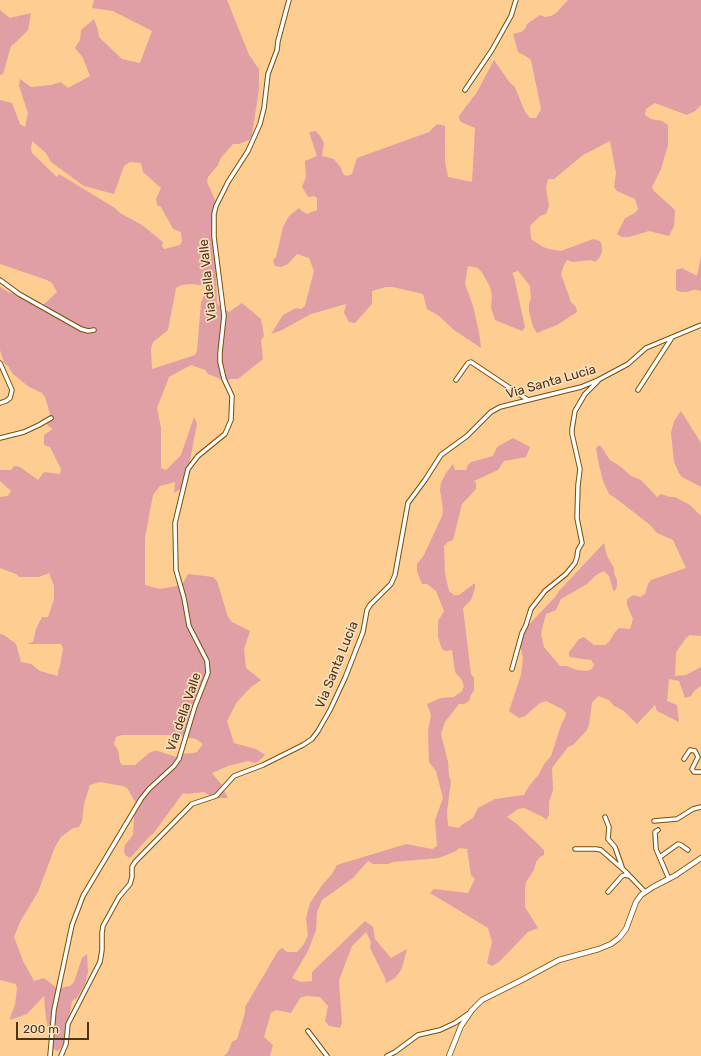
<!DOCTYPE html>
<style>
body{margin:0}
#map{position:relative;width:701px;height:1056px;overflow:hidden;background:#fecd91;font-family:Rubik,sans-serif}
canvas{display:block}
.scale{position:absolute;left:16px;top:1022px;width:73px;height:18px;box-sizing:border-box;border:2px solid #48351c;border-top:0;padding-left:5px;font-size:12px;line-height:14px;white-space:nowrap;color:#48351c;-webkit-text-stroke:3px #fcdfbb;paint-order:stroke}
</style>
<div id="map">
<canvas width="701" height="1056"></canvas>
<div class="scale">200 m</div>
</div>
<script>
const c = document.querySelector('canvas').getContext('2d');
c.lineJoin = 'round';
function fill(path, color) { c.fillStyle = color; c.fill(path, 'evenodd'); }
const toPath = rows => new Path2D(rows.map(r => 'M' + r).join(''));
function stroke(path, color, width, dash) { c.strokeStyle = color; c.lineWidth = width; c.lineCap = dash ? 'butt' : 'round'; c.setLineDash(dash || []); c.stroke(path); }
function drawText(font, color, halo, rows, align = 'center') {
  c.font = font + ' Rubik,sans-serif'; c.lineWidth = 3.5; c.setLineDash([]); c.textBaseline = 'middle'; c.strokeStyle = halo; c.fillStyle = color; for (const [text, x, y, turn = 0] of rows) {
    c.save(); c.translate(x, y); c.rotate((+turn || 0) * Math.PI / 180); c.textAlign = isNaN(turn) ? turn : align; if (halo) c.strokeText(text, 0, 0); c.fillText(text, 0, 0); c.restore();
  }
}
const green = toPath([
 [94,0,227,0,249,55,259,69,259,89,252,135,249,140,239,144,233,144,220,159,218,165,208,177,207,182,215,200,214,216,217,304,229,312,242,303,261,319,264,336,261,340,263,359,238,379,231,379,226,381,208,374,205,370,191,365,169,377,157,408,161,428,161,468,166,470,181,455,194,417,197,424,185,486,174,493,175,482,160,486,153,495,145,538,145,585,160,589,182,585,188,574,213,577,217,581,228,617,232,622,250,631,244,649,246,668,261,680,250,688,237,702,227,721,234,743,256,749,265,755,259,761,254,763,248,761,228,766,212,773,221,784,228,798,214,798,204,792,188,794,183,793,153,834,149,837,130,858,125,855,124,850,125,845,133,835,134,818,135,812,139,808,127,788,123,786,100,782,90,785,84,804,82,821,79,827,73,828,61,837,55,847,38,892,20,922,14,937,23,961,34,981,44,978,59,990,64,987,70,986,74,982,82,958,87,954,88,972,85,984,77,998,72,1001,66,1033,65,1043,58,1051,53,1049,46,1019,44,996,27,1014,10,1020,11,1015,15,1005,17,989,16,984,0,980,0,634,4,635,16,644,21,662,31,664,40,671,58,676,58,671,60,666,63,649,61,644,27,644,33,642,36,629,42,617,48,617,54,599,54,586,49,573,39,577,19,577,16,574,0,568,0,497,8,496,11,491,0,481,0,470,11,470,14,466,20,467,38,480,44,472,60,474,61,469,50,447,44,445,44,435,53,429,47,425,50,414,45,397,42,393,29,387,13,374,8,366,4,363,0,350,0,287,8,292,19,295,42,306,57,292,52,283,47,280,0,264,0,100,12,103,20,124,25,127,28,113,19,86,20,79,31,87,51,85,61,82,68,88,90,76,83,58,75,48,80,40,81,30,94,19,98,30,99,37,122,59,140,63,152,31,113,11,92,8],
 [32,141,46,153,51,162,84,186,114,194,124,166,130,162,141,163,143,172,161,188,156,199,157,205,161,207,173,229,181,232,182,241,180,245,164,249,162,246,163,242,142,225,120,213,115,208,59,174,57,177,32,153,31,149],
 [192,284,207,286,201,303,197,351,195,355,152,369,151,349,153,342,168,330,176,288,182,285],
 [122,735,172,735,196,739,203,744,197,752,193,753,179,754,176,757,158,751,154,751,149,753,135,765,122,765,120,762,118,750,114,744,116,737],
 [568,0,701,0,701,105,695,111,687,115,655,103,646,109,645,115,651,119,662,121,668,125,668,145,661,169,652,187,654,191,675,210,674,226,669,236,649,231,629,237,622,237,617,234,625,218,635,213,638,209,635,199,617,191,614,187,616,173,610,141,583,155,554,179,548,179,546,188,549,206,546,214,540,216,530,226,531,239,543,247,549,249,561,251,593,239,600,241,602,246,602,252,600,257,595,262,591,260,573,262,567,260,564,265,561,274,571,302,576,307,577,312,557,325,537,333,533,327,529,311,529,304,531,298,530,286,518,271,512,273,514,277,525,327,522,331,495,320,491,308,492,296,490,287,483,274,478,268,468,266,465,284,473,306,479,332,481,348,454,330,439,316,427,309,423,294,393,287,386,287,372,291,372,304,355,323,349,322,344,313,346,304,311,314,282,330,271,334,283,315,296,308,301,309,305,306,314,271,309,258,297,254,288,264,281,267,275,266,273,260,276,257,283,227,289,216,299,208,302,211,307,214,317,210,317,198,314,196,308,197,302,187,306,177,305,161,317,156,309,132,316,131,321,137,324,143,322,156,334,159,341,168,343,174,347,176,352,174,357,158,429,132,437,124,445,126,445,162,448,177,472,182,475,128,463,123,460,121,459,116,477,92,494,60,510,83,515,87,525,112,530,118,536,118,541,109,531,60,527,57,518,52,513,34,521,32,525,29,527,24,540,15,545,17,551,16,556,13],
 [0,10,10,18,31,13,28,30,15,43,11,46,3,74,0,75],
 [701,256,701,292,699,290,693,290,687,292,681,292,676,290,676,270,682,268,697,276],
 [681,411,701,443,701,487,682,477,679,473,674,462,671,433,674,421],
 [513,438,530,447,526,457,504,461,498,470,474,481,476,483,476,489,462,504,453,540,448,542,444,546,445,573,449,591,454,595,459,595,475,583,475,588,471,600,463,608,471,674,474,678,474,690,471,695,469,701,464,704,459,704,445,722,441,734,448,762,449,776,451,781,447,812,448,826,459,828,463,824,473,818,478,808,495,799,524,795,529,786,539,774,544,764,551,756,562,722,565,718,566,713,562,709,546,701,540,703,525,716,519,718,509,711,521,675,523,658,520,644,522,632,556,596,559,591,604,543,607,556,614,568,614,573,617,580,617,586,615,591,613,590,609,576,604,571,596,575,587,584,561,599,556,610,546,614,542,629,541,635,544,647,560,666,566,666,577,670,587,671,592,669,594,665,591,660,569,657,569,652,579,639,584,637,594,645,605,645,609,642,615,632,619,628,630,629,633,619,627,605,627,599,634,595,640,597,645,594,648,584,651,580,686,568,673,540,657,533,649,524,614,497,609,494,603,481,599,465,596,448,600,445,610,460,621,467,631,476,641,480,657,497,661,494,670,497,675,497,690,505,701,516,701,636,690,635,686,638,679,648,676,653,675,676,686,675,701,667,701,686,694,691,691,696,685,698,679,681,669,679,667,701,677,705,679,722,657,711,655,705,637,724,624,711,614,706,609,700,598,696,592,703,589,725,587,730,573,745,568,747,552,768,553,790,549,802,549,815,546,820,543,817,524,808,518,809,507,817,517,824,544,850,544,855,540,857,536,862,534,870,526,882,525,889,525,907,538,928,528,932,499,962,492,966,487,963,492,942,488,928,430,893,434,889,468,893,475,879,471,875,467,849,459,848,456,851,439,858,393,862,388,864,373,864,368,861,353,878,322,900,317,912,316,930,308,951,292,978,301,982,312,981,312,972,365,921,373,927,375,939,391,958,407,949,402,968,399,973,395,978,386,983,385,978,370,948,371,942,366,932,352,946,341,975,339,981,342,1023,340,1028,329,1026,325,1021,328,1006,320,997,306,996,300,998,291,1013,276,1010,271,1013,264,1037,273,1045,270,1056,224,1056,228,1052,232,1042,237,1039,245,1013,245,1007,278,951,282,948,287,952,297,952,304,944,308,935,306,918,310,903,323,884,332,874,337,865,406,844,432,849,437,846,435,820,443,798,436,771,429,762,428,731,431,715,427,704,441,698,454,697,462,691,464,686,462,680,455,672,452,650,446,651,442,649,438,637,438,621,444,611,436,591,427,584,422,584,417,571,417,564,424,555,442,516,443,509,440,490,441,483,446,473,453,464,455,470,466,470,468,465,471,462,493,456,497,447]
]);
const minor = toPath([
 [465,90,492,50,511,16,516,0],
 [0,280,19,294,81,329,88,331,94,330],
 [0,363,12,390,10,398,6,401,0,403],
 [456,380,468,363,471,362,528,400],
 [638,390,671,339],
 [0,438,24,432,39,425,51,418],
 [512,669,522,633,526,625,531,609,545,591,566,574,575,563,577,557,578,550,582,543,577,518,578,485,580,469,572,434,572,429,575,411,585,394,598,381],
 [684,759,690,750,695,751,698,757,692,769,694,772,701,772],
 [605,817,609,827,608,839,615,847,622,867],
 [654,821,677,819,693,809,701,807],
 [658,830,655,832,656,849,669,879],
 [575,849,596,849,601,850,625,871,645,892],
 [660,857,678,844,681,845,688,850],
 [608,892,622,876,625,875,629,876],
 [308,1031,327,1056],
 [50,1056,54,1010,72,925,83,896,141,799,149,789,174,766,179,759,195,706,208,673,207,661,189,626,184,598,176,570,175,523,188,469,198,456,225,434,231,420,232,396,224,379,220,362,220,353,224,316,214,237,214,214,216,206,228,182,248,151,260,124,264,108,268,74,277,50,278,41,289,0],
 [61,1056,66,1044,68,1024,100,962,102,950,102,933,103,926,119,897,130,884,132,877,132,867,135,862,192,804,216,796,234,776,263,765,303,745,312,739,318,731,330,710,345,678,363,632,367,610,370,605,391,584,395,575,408,503,425,480,441,455,467,436,491,412,500,407,581,387,598,380,628,364,646,348,701,325],
 [387,1056,395,1052,418,1035,440,1030,455,1023,468,1014]
]);
const major = toPath([
 [449,1056,461,1026,472,1010,482,1000,522,980,559,960,599,949,611,944,619,938,626,929,636,902,641,895,653,887,676,875,701,858]
]);
const streetNames = [
 ["Via della Valle",208,280,-96],
 ["Via Santa Lucia",551,382,-16],
 ["Via Santa Lucia",337,665,-68],
 ["Via della Valle",184,712,-71]
];
fill(green, '#e09ea5');
stroke(minor, '#784e08', 5.5);
stroke(major, '#784e08', 6);
stroke(minor, '#fff', 3.5);
stroke(major, '#fff', 4.5);
drawText('13px', '#48351c', '#fcdfbb', streetNames);
</script>
